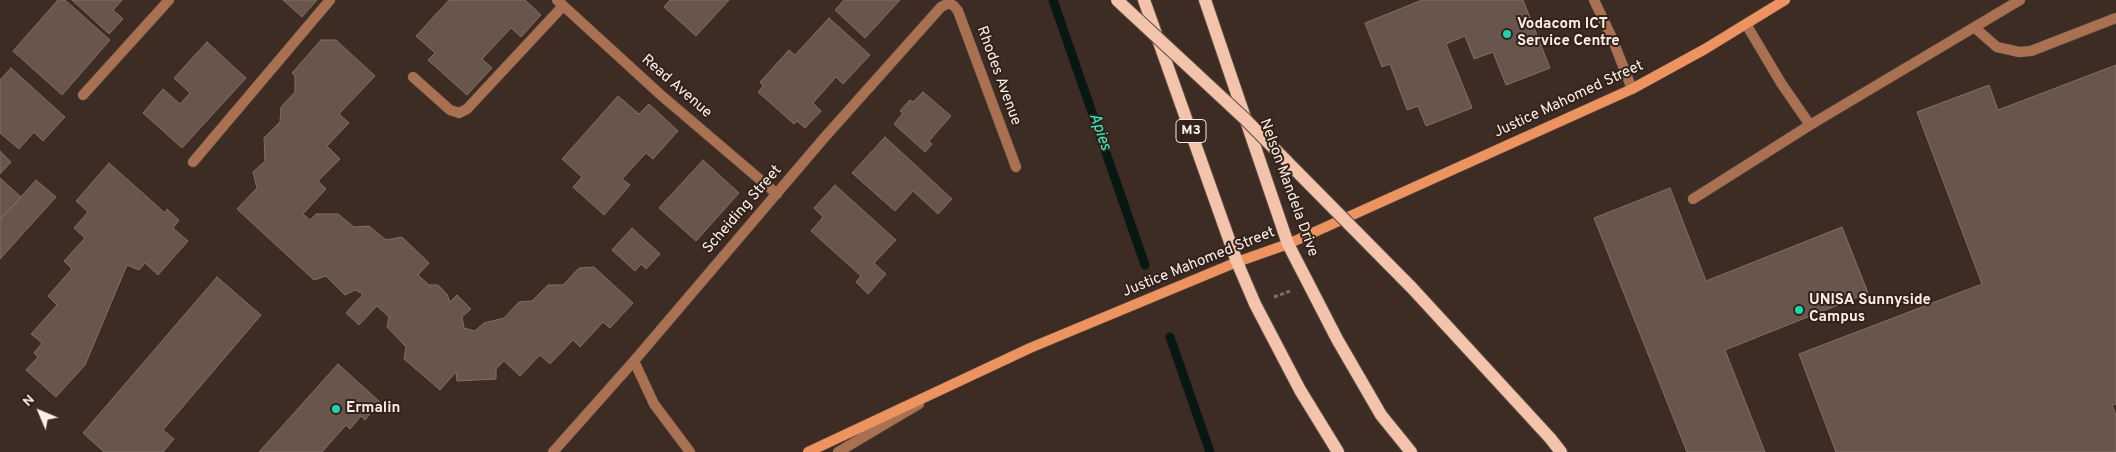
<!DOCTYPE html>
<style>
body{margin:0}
#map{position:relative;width:2116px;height:452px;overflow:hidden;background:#3d2c23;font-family:Overpass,sans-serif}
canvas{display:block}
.north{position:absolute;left:15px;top:387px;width:50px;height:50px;-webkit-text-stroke:4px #322219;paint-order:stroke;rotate:315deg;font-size:14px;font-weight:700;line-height:20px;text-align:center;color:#faeee9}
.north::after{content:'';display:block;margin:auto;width:18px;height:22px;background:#faeee9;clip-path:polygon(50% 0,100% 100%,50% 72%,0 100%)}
</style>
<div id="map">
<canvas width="2116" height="452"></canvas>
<div class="north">N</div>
</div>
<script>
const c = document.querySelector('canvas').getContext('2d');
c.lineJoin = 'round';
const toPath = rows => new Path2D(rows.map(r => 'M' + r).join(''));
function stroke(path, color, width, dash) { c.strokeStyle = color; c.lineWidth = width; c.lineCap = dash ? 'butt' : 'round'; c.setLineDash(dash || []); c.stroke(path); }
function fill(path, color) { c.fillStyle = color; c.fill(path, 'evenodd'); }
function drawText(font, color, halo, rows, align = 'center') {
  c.font = font + ' Overpass,sans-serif'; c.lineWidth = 4; c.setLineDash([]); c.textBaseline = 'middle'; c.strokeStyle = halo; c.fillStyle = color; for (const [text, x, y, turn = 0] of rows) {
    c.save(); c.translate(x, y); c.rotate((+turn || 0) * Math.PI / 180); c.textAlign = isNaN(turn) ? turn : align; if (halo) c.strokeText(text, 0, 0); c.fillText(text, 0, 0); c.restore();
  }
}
const stream = toPath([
 [1053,0,1145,265],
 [1170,337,1210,452]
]);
const building = toPath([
 [58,0,65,0,110,40,62,95,13,51,58,0],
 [72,0,122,0,113,10,123,19,109,34,72,0],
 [283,0,317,0,302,17,283,0],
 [449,0,525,0,541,15,521,37,511,28,482,59,492,68,467,95,428,60,435,53,416,36,449,0],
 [670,0,729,0,696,36,664,7,670,0],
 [844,0,900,0,865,38,835,10,844,0],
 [1422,0,1523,0,1550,68,1506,85,1493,52,1474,59,1465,36,1446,44,1472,108,1426,126,1418,106,1407,110,1390,64,1382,67,1365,23,1422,0],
 [829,18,870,55,843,84,836,77,813,103,821,111,805,128,797,121,794,124,758,92,763,86,760,82,789,50,795,55,829,18],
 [321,40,336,40,375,76,339,114,349,123,327,146,340,159,318,181,326,189,303,214,310,220,316,214,338,214,354,227,369,226,386,240,402,237,429,263,418,275,429,285,438,285,447,294,450,302,457,295,471,309,462,317,464,328,475,331,484,323,504,318,519,302,532,301,548,285,563,285,579,268,594,267,633,303,610,328,603,322,580,347,573,340,550,364,540,355,520,376,504,361,496,369,496,379,457,381,456,372,440,390,404,359,406,347,387,327,389,317,377,306,359,325,346,313,363,294,355,290,345,295,326,276,314,280,237,209,257,188,253,172,265,161,264,138,280,122,281,107,295,92,295,76,292,73,321,40],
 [207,42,246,78,182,148,143,113,163,89,180,104,190,93,174,78,207,42],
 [2116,65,2116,404,2112,405,2116,415,2116,452,1836,452,1799,354,1982,284,1917,112,1989,85,1998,110,2116,65],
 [11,68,65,117,43,141,34,132,19,149,0,133,0,80,11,68],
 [923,92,951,116,929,141,932,144,925,152,894,124,903,113,900,111,910,100,913,102,923,92],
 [618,96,639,114,649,104,678,131,653,159,646,153,622,179,630,185,604,215,573,187,582,177,562,159,618,96],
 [885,137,952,199,938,214,913,191,895,211,852,173,885,137],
 [0,151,11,162,0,174,0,151],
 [703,160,739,193,696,241,659,208,703,160],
 [109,163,165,213,167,209,179,220,173,228,188,241,158,275,145,263,139,270,127,265,85,365,56,397,26,370,38,357,34,353,42,343,31,334,57,305,48,296,72,269,64,261,85,238,74,228,88,212,76,201,109,163],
 [0,178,21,197,0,220,0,178],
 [36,180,56,197,0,259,0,220,36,180],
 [835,185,896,240,874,263,886,274,868,294,856,282,861,276,811,231,823,217,814,208,835,185],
 [1670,188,1706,281,1842,227,1868,293,1725,350,1765,452,1687,452,1594,218,1670,188],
 [632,228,660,254,646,269,641,264,635,271,612,250,632,228],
 [217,277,261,315,163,430,174,439,163,452,104,452,83,433,217,277],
 [338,364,380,402,365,420,361,416,350,429,346,425,322,452,259,452,338,364]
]);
const path = toPath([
 [1274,297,1290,291]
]);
const service = toPath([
 [1746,24,1781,83,1810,125],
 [1975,28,1997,47,2019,52,2031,51,2116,18],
 [413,77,450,110,459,113,467,109,563,6],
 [83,95,169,0],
 [193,162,330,0],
 [1693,199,1810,125,2020,0],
 [838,452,919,404]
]);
const minor = toPath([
 [557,0,662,96,777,194],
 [1594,0,1612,38,1632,89],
 [949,3,954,6,958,11,1016,167],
 [634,361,654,404,690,452],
 [553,452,634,361,824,138,941,7,949,3]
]);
const secondary = toPath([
 [808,452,1030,348,1237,262,1288,244,1632,89,1705,49,1785,0]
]);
const primary = toPath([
 [1144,0,1237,262,1255,304,1300,390,1338,452],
 [1205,0,1288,244,1337,339,1381,415,1411,452],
 [1550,438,1561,452]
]);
const primaryBridge = toPath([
 [1117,0,1245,119,1412,288,1550,438]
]);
const markers = [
 [1507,34,5,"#1dd5b1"],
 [1799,310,5,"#1dd5b1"],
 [336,409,5,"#1dd5b1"]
];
const shields = [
 [1191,131,30]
];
const shieldNames = [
 ["M3",1191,131]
];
const poiNames = [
 ["Vodacom ICT",1517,25],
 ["Service Centre",1517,42],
 ["UNISA Sunnyside",1809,301],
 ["Campus",1809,318],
 ["Ermalin",346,409]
];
const streetNames = [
 ["Rhodes Avenue",998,76,70],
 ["Read Avenue",676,87,41],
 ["Justice Mahomed Street",1569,100,-25],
 ["Nelson Mandela Drive",1288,188,70],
 ["Scheiding Street",743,210,-49],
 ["Justice Mahomed Street",1199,263,-22]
];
const waterNames = [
 ["Apies",1099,132,71]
];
stroke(stream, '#071813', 9);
fill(building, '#68554b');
stroke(building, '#826f64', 1);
stroke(service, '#5b4b43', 11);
stroke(minor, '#5b4b43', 11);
stroke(secondary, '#5b4b43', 11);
stroke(primary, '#5b4b43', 14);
stroke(path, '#807169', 3, [4, 2.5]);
stroke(service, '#a97051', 10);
stroke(minor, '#a97051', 10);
stroke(secondary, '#ed9360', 10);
stroke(primary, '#f3c4ab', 12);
stroke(primaryBridge, '#5b4b43', 14, []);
stroke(primaryBridge, '#f3c4ab', 12);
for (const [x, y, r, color] of markers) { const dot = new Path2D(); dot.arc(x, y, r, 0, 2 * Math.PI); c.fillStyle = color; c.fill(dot); stroke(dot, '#322219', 2); }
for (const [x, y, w] of shields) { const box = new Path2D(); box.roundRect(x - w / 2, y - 11.5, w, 23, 4); c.fillStyle = '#322219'; c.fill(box); stroke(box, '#faeee9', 1); }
drawText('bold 14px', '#faeee9', null, shieldNames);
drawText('bold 15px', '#faeee9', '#322219', poiNames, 'left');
drawText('15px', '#faeee9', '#322219', streetNames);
drawText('italic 16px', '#32f6ce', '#322219', waterNames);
</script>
